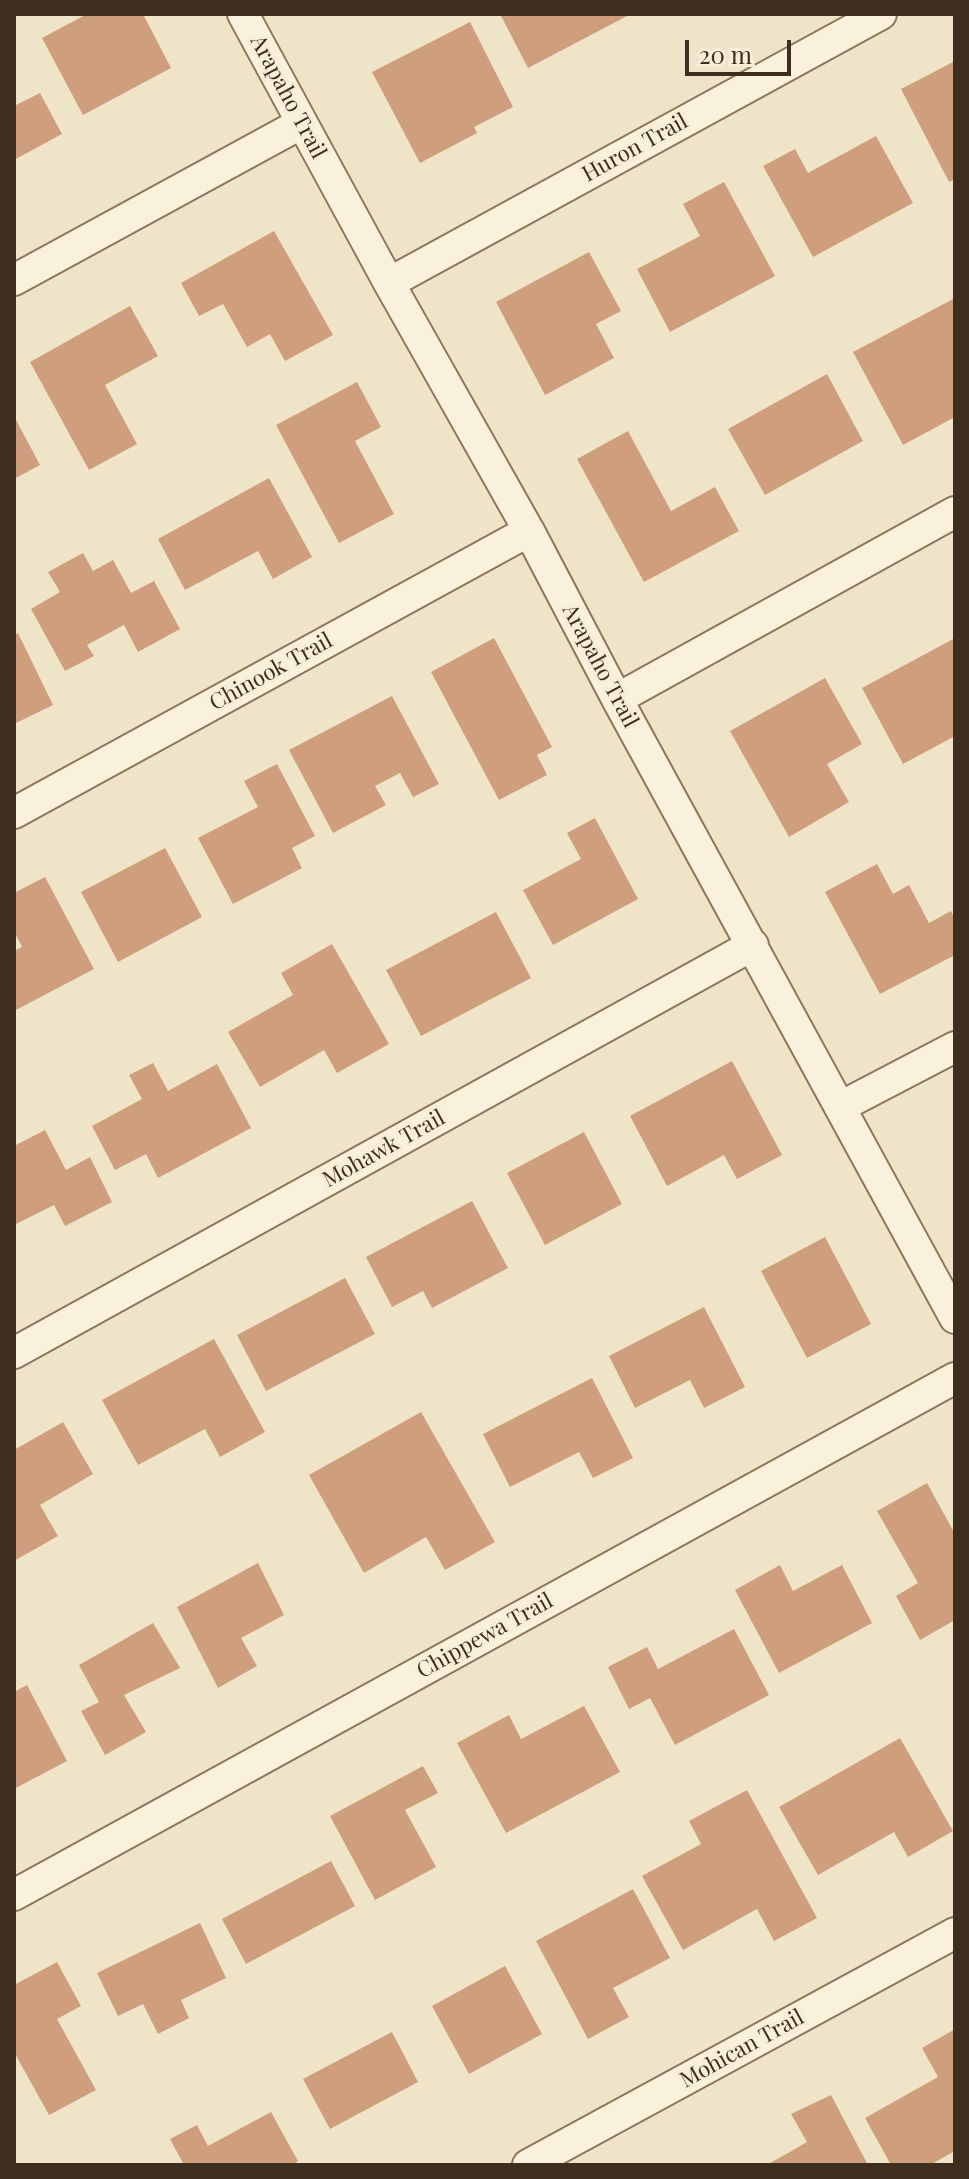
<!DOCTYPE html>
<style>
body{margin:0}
#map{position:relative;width:969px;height:2179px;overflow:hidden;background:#f0e4c8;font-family:"Playfair Display",serif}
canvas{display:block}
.frame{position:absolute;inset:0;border:16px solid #3d2e20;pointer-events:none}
.scale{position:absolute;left:685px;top:40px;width:106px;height:36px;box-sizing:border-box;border:4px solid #3d2e20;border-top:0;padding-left:10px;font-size:24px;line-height:28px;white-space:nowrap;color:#3d2e20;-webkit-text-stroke:6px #f7eed8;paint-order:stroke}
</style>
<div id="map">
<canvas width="969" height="2179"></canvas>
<div class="frame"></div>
<div class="scale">20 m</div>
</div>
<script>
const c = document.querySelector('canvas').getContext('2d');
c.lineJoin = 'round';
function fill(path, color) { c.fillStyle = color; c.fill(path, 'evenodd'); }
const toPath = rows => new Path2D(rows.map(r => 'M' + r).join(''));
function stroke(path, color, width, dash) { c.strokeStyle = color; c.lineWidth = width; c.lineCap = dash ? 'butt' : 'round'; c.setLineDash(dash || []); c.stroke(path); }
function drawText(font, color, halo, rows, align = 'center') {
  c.font = font + ' "Playfair Display",serif'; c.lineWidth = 7; c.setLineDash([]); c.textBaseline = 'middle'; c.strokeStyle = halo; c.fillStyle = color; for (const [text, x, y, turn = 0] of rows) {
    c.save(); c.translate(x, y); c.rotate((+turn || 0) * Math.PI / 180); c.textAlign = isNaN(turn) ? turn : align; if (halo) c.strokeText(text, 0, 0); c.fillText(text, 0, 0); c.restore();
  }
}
const building = toPath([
 [87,14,143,14,171,68,83,115,42,38],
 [500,14,631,14,528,68],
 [470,22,513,107,474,127,477,133,420,163,372,72],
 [955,61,955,179,949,182,901,89],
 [40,93,62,134,14,160,14,106],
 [876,136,913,203,813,257,763,166,795,149,808,173],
 [724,182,775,276,670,332,637,269,700,236,683,204],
 [274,231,333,335,285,361,270,334,247,347,223,304,199,316,181,283],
 [589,252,621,311,596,324,614,358,545,395,496,302],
 [955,298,955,417,903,445,853,352],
 [130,306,158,356,105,385,137,444,89,470,30,362],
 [827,374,863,441,765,495,728,429],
 [357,382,381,427,355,441,394,514,339,543,276,425],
 [14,416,40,465,14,479],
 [628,431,671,511,715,487,739,531,644,582,577,459],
 [269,478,312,557,273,579,258,551,185,590,158,539],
 [83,553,93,571,113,560,131,593,154,581,180,629,138,652,124,625,87,645,94,656,65,671,31,609,60,592,48,572],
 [18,633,53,705,14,724,14,635],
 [494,638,552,747,537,755,547,775,499,800,431,672],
 [955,638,955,736,903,764,862,688],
 [825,678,862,744,827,764,849,802,789,837,730,731],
 [392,696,439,784,413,797,400,773,375,786,386,805,333,833,289,750],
 [277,764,315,836,292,848,302,868,233,904,198,838,258,807,244,781],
 [595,818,638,899,553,945,523,890,581,859,567,833],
 [165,848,202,917,118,962,81,892],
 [877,864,893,894,909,885,929,923,951,911,955,919,955,955,880,994,825,892],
 [45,877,94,969,14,1011,14,951,22,947,14,931,14,893],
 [496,912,531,978,421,1036,386,970],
 [332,944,389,1044,337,1073,324,1050,260,1087,228,1032,293,995,281,973],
 [732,1061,782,1155,737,1179,724,1155,667,1186,630,1116],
 [153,1063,168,1091,217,1064,251,1128,158,1178,146,1154,115,1170,92,1126,142,1099,129,1075],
 [45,1130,66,1170,90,1157,112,1202,65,1226,54,1205,14,1225,14,1146],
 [584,1132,622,1204,545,1245,507,1173],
 [472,1201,508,1268,432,1308,423,1291,392,1307,366,1257],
 [825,1237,871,1324,807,1358,761,1271],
 [345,1278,375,1334,266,1391,237,1335],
 [704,1307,745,1387,704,1408,690,1380,635,1408,609,1356],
 [214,1339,265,1432,220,1457,205,1429,138,1465,102,1400],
 [592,1378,633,1458,593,1478,579,1452,510,1487,483,1434],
 [421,1412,495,1542,445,1570,426,1537,364,1573,309,1475],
 [63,1422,93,1474,40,1505,58,1536,14,1561,14,1450],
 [927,1483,955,1534,955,1620,920,1640,896,1596,918,1583,877,1511],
 [258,1563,284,1615,241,1638,257,1666,218,1688,177,1607],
 [780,1565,793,1591,842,1565,872,1623,779,1673,735,1590],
 [153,1623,180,1668,124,1695,146,1732,105,1755,81,1711,99,1702,79,1665],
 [734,1629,769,1695,675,1745,650,1698,629,1709,608,1667,647,1647,658,1669],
 [27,1685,67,1761,14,1789,14,1692],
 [584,1706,620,1772,506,1833,457,1743,509,1715,521,1739],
 [900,1738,953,1831,908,1857,894,1832,818,1875,779,1807],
 [423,1766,438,1793,405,1810,436,1867,375,1900,330,1816],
 [747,1790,817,1918,774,1941,757,1909,683,1950,642,1876,701,1844,689,1821],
 [331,1861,355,1906,246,1964,222,1919],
 [633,1889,670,1958,613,1988,629,2017,588,2039,536,1941],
 [200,1923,226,1978,181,2000,189,2018,158,2034,143,2004,118,2016,97,1973],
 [57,1962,81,2006,57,2019,96,2090,49,2115,14,2052,14,1985],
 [505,1966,542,2034,469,2074,432,2006],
 [955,2029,955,2151,930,2165,891,2165,865,2118,938,2077,922,2048],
 [392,2032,418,2082,330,2129,303,2079],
 [831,2095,868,2165,767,2165,807,2142,791,2114],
 [271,2112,298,2161,292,2165,184,2165,170,2139,197,2125,208,2146]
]);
const minor = toPath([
 [243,14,389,283,529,531,617,699,955,1318],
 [14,280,302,123],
 [389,283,881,14],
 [617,699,955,512],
 [14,813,529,531],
 [840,1107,955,1047],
 [14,1353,753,945],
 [14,1895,955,1378],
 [528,2165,955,1933]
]);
const streetNames = [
 ["Arapaho Trail",288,97,62],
 ["Huron Trail",635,148,-29],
 ["Arapaho Trail",600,666,62],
 ["Chinook Trail",271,672,-29],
 ["Mohawk Trail",384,1149,-29],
 ["Chippewa Trail",485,1636,-29],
 ["Mohican Trail",742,2049,-29]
];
fill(building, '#cf9f7d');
stroke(minor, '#8d765c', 34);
stroke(minor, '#faf1dc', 30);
drawText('22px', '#3d2e20', '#f7eed8', streetNames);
</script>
